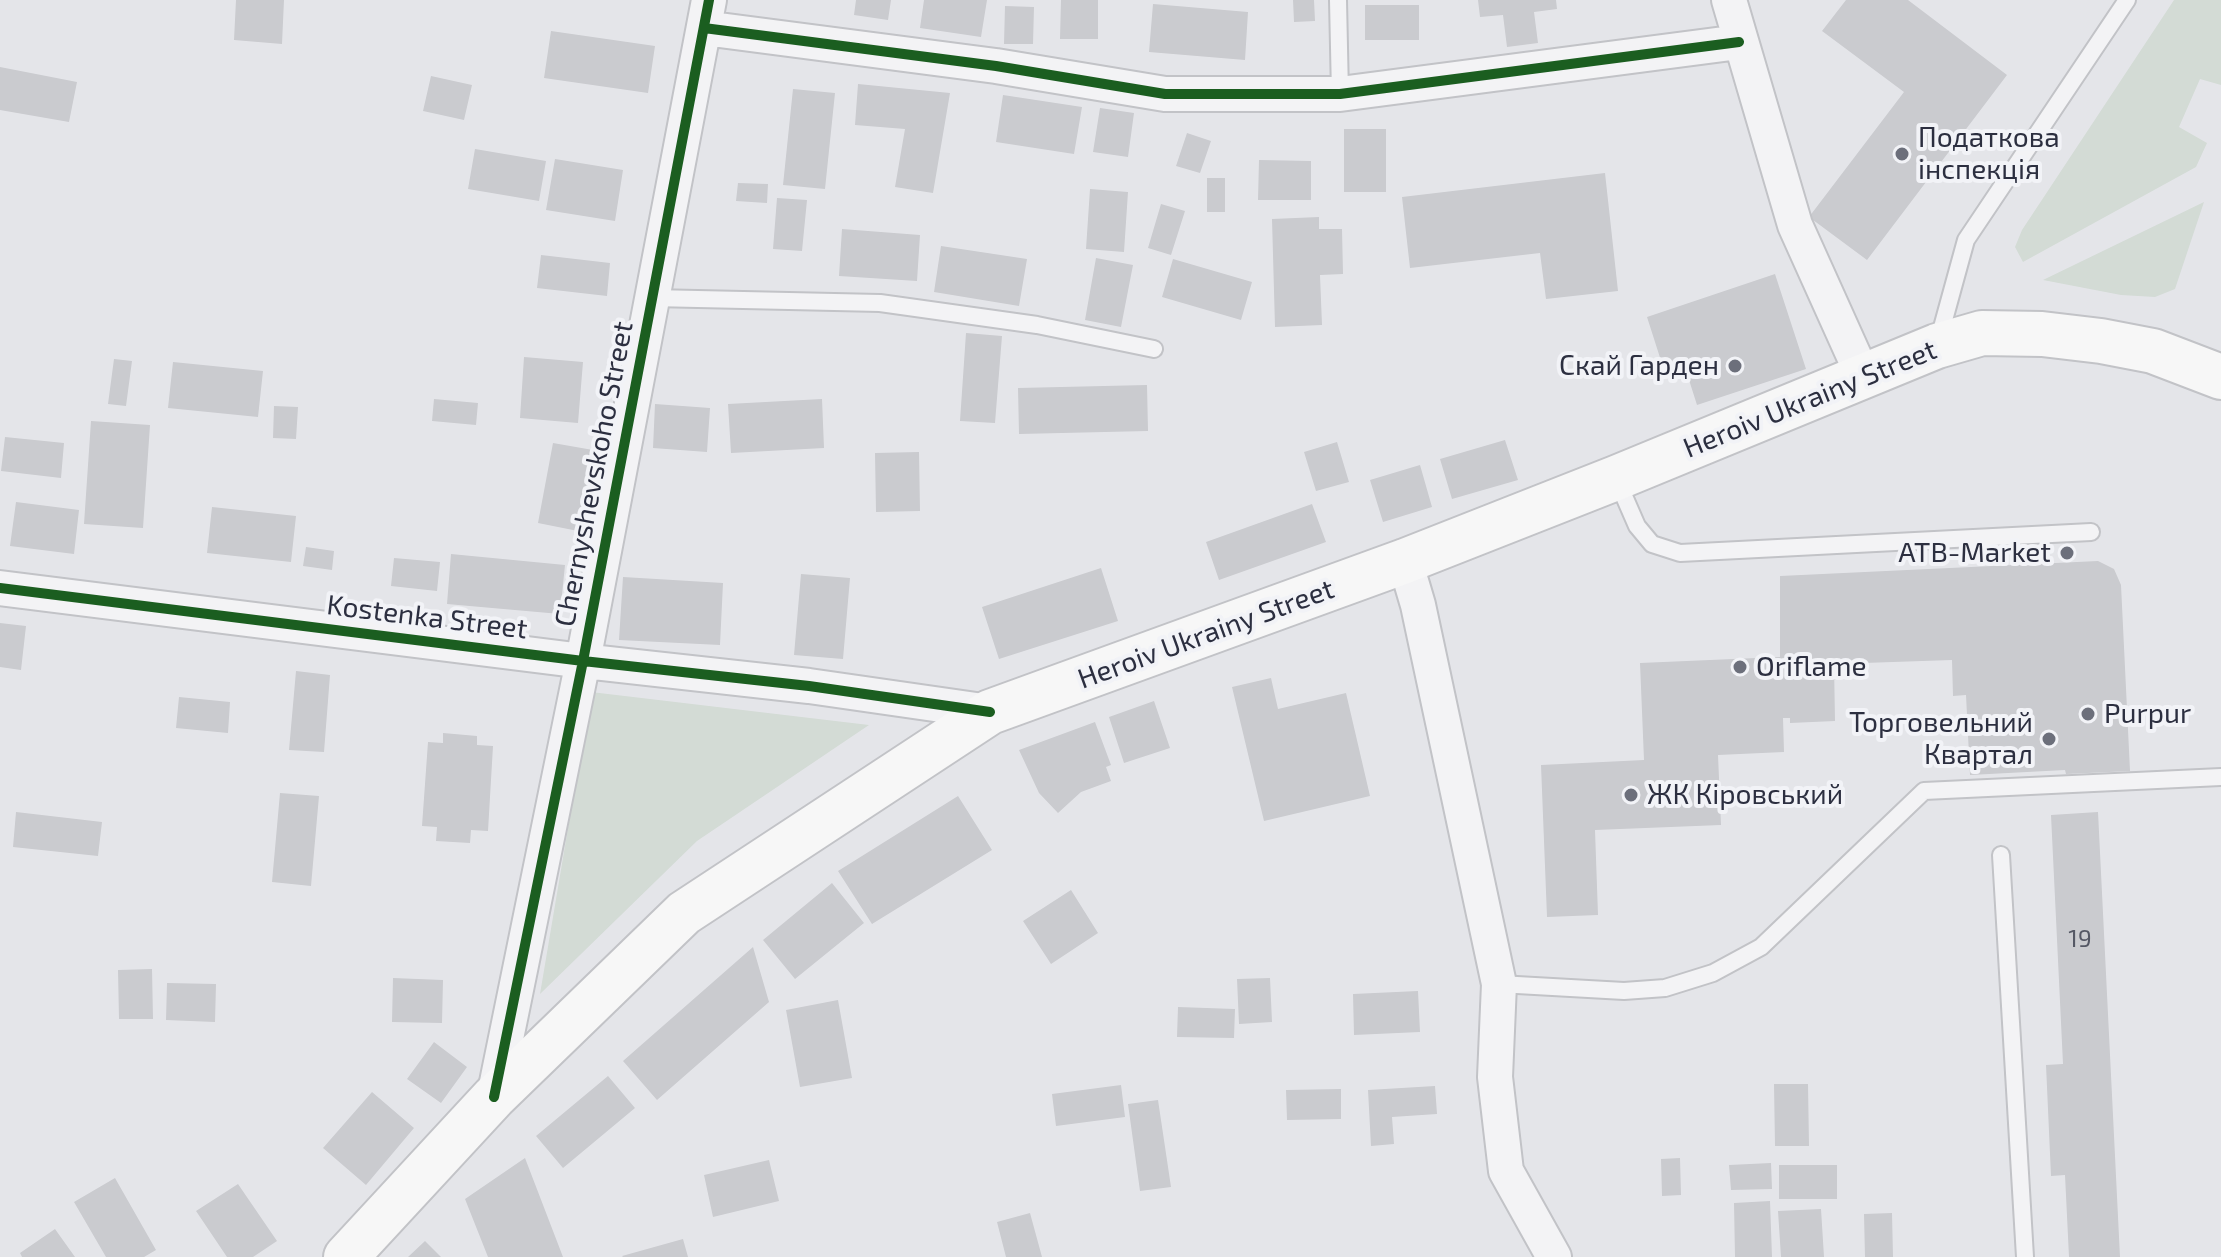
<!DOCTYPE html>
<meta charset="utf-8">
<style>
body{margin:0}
canvas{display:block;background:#e4e5e9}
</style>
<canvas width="2221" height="1257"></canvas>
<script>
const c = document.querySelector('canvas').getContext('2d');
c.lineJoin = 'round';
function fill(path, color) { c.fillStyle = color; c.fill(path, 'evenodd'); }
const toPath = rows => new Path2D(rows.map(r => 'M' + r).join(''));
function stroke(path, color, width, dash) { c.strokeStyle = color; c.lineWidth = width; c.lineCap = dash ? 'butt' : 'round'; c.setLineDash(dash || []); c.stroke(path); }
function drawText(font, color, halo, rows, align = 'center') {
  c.font = font + ' "Exo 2",sans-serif'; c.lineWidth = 8; c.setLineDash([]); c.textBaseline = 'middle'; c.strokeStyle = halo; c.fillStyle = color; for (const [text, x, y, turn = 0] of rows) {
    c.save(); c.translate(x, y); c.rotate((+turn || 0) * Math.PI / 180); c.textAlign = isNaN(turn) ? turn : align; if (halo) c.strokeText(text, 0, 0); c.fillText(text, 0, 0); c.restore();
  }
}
const green = toPath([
 [2174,0,2221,0,2221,85,2200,79,2179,127,2207,143,2196,167,2023,262,2015,247,2022,230],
 [2204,202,2175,289,2155,297,2121,295,2043,280],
 [591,692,869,725,697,841,540,994]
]);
const building = toPath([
 [236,0,284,0,282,44,234,40],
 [856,0,891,0,888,20,854,15],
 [924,0,987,0,981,37,920,28],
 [1061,0,1098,0,1098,39,1060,39],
 [1293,0,1314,0,1315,21,1294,22],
 [1478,0,1556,0,1557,9,1534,12,1538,43,1507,47,1503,15,1480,17],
 [1846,0,1908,0,2007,75,1867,260,1809,217,1904,92,1822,31],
 [1153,4,1248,12,1245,60,1149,52],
 [1365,5,1419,5,1419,40,1365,40],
 [1005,6,1034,7,1033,44,1004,44],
 [551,31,655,46,648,93,544,78],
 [0,67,77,82,69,122,0,110],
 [431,76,472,85,464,120,423,111],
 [858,84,950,93,933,193,895,187,905,129,855,125],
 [793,89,835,93,825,189,783,185],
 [1003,95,1082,107,1074,154,996,142],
 [1100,108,1134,113,1128,157,1093,152],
 [1344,129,1386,129,1386,192,1344,192],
 [1187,133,1211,141,1200,173,1176,166],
 [475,149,546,161,539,201,468,189],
 [555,159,623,170,615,221,546,210],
 [1259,160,1311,161,1311,200,1258,200],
 [1605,173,1618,291,1546,299,1540,253,1410,268,1402,197],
 [1207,178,1225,178,1225,212,1207,212],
 [738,183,768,184,767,203,736,201],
 [1090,189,1128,192,1124,252,1086,249],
 [777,198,807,200,802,251,773,249],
 [1161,204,1185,211,1171,255,1148,248],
 [1319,217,1319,229,1342,229,1343,274,1320,275,1322,325,1275,327,1272,219],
 [842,229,920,235,917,281,839,276],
 [941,246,1027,259,1019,306,934,292],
 [541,255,610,263,607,296,537,288],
 [1096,258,1133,265,1121,327,1085,320],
 [1173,259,1252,282,1241,320,1162,297],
 [1775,274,1806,369,1697,405,1683,361,1663,367,1647,317],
 [966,333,1002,336,995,423,960,421],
 [524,357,583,362,578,423,520,418],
 [114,359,132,361,126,406,108,404],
 [173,362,263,371,258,417,168,408],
 [1147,385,1148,431,1019,434,1018,388],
 [434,399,478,403,476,425,432,421],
 [822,399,824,448,731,453,728,404],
 [655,404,710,408,707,452,653,448],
 [274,406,298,407,296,439,273,438],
 [91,421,150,425,143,528,84,524],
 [5,437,64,443,61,478,1,471],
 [1505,440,1518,480,1452,499,1440,459],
 [1337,442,1349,482,1316,491,1304,452],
 [553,443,593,450,578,531,538,523],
 [919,452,920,511,876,512,875,453],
 [1420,465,1432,507,1383,522,1370,480],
 [16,502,79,510,74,554,10,546],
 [1312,504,1326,542,1219,580,1206,542],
 [212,507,296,516,291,562,207,553],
 [306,547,334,551,332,570,303,566],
 [451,554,565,565,560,614,447,604],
 [394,558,440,562,437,591,391,586],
 [2098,561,2114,569,2121,585,2130,771,2066,774,2065,770,1970,775,1966,695,1953,696,1952,660,1834,664,1835,721,1790,723,1790,718,1783,718,1784,752,1718,755,1721,825,1595,830,1598,915,1547,917,1541,765,1644,760,1640,663,1780,657,1780,576],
 [1101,568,1118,621,999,659,982,607],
 [801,574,850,578,843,659,794,655],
 [623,577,723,583,720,645,619,640],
 [0,623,26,626,21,670,0,667],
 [296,671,330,675,324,752,289,750],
 [1271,678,1278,709,1346,693,1370,796,1264,821,1232,687],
 [179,697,230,702,228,733,176,728],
 [1154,701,1170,748,1124,763,1109,717],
 [1095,722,1111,765,1106,767,1111,781,1081,792,1058,813,1039,793,1019,750],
 [443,733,477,736,477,745,493,746,488,831,471,830,470,843,436,841,437,827,422,826,428,742,443,743],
 [280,793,319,796,311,886,272,882],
 [958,796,992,850,872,924,838,871],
 [16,812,102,822,98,856,13,847],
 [2098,812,2120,1257,2069,1257,2065,1175,2051,1176,2046,1065,2063,1064,2051,815],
 [832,883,864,923,795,979,763,940],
 [1071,890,1098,933,1051,964,1023,921],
 [753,947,769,1002,657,1100,623,1061],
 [152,969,153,1019,119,1019,118,970],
 [393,978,443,980,442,1023,392,1022],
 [1270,978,1272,1022,1239,1024,1237,979],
 [167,983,216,984,215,1022,166,1020],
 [1418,991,1420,1032,1354,1035,1353,994],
 [838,1000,852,1078,800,1087,786,1010],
 [1178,1007,1235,1009,1234,1038,1177,1037],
 [434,1042,467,1067,441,1103,407,1079],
 [608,1076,635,1108,563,1168,536,1136],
 [1774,1084,1808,1084,1809,1146,1775,1146],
 [1121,1085,1125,1117,1056,1126,1052,1094],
 [1435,1086,1437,1114,1392,1117,1394,1144,1371,1146,1368,1090],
 [1341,1089,1341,1119,1287,1120,1286,1090],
 [372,1092,414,1128,366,1185,323,1148],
 [1158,1100,1171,1187,1140,1191,1128,1104],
 [525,1158,563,1257,488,1257,465,1199],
 [1680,1158,1681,1195,1662,1196,1661,1159],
 [769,1160,779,1201,713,1217,704,1175],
 [1771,1163,1772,1189,1731,1190,1729,1165],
 [1779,1165,1837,1165,1837,1199,1779,1199],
 [115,1178,156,1250,144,1257,106,1257,74,1202],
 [238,1184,277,1241,253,1257,227,1257,196,1211],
 [1770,1201,1772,1257,1735,1257,1734,1203],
 [1821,1209,1824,1257,1781,1257,1778,1211],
 [1030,1213,1042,1257,1006,1257,997,1222],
 [1892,1213,1893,1257,1865,1257,1864,1214],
 [55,1229,75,1257,22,1257,20,1253],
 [683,1239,688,1257,623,1257,622,1256],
 [425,1241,441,1257,408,1257]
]);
const lane = toPath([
 [1338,0,1340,94],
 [652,298,880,303,1037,325,1154,349],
 [1938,342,1966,240,2127,0],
 [1617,480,1637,526,1652,544,1680,553,2091,532],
 [2001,855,2025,1257],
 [1499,984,1624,991,1665,988,1713,973,1761,947,1924,791,2221,777]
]);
const street = toPath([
 [1729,0,1795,225,1863,376],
 [704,28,996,66,1165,94,1340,94,1739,42],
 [1405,561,1418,605,1499,984,1495,1077,1506,1171,1554,1257],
 [0,588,583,661,809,686,990,712],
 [494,1097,583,661,709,0]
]);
const secondary = toPath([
 [346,1257,494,1097,684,913,990,712,1405,561,1616,478,1937,346,1982,333,2042,334,2101,341,2153,351,2221,377]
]);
const cycleway = toPath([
 [704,28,996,66,1165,94,1340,94,1739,42],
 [0,588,583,661,809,686,990,712],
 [494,1097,583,661,709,0]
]);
const markers = [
 [1902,154,8,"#6c6f7b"],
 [1735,366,8,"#6c6f7b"],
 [2067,553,8,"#6c6f7b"],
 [1740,667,8,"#6c6f7b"],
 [2088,714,8,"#6c6f7b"],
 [2049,739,8,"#6c6f7b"],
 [1631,795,8,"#6c6f7b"]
];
const numberNames = [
 ["19",2080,939]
];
const poiNames = [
 ["Податкова",1918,138],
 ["інспекція",1918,170],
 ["Скай Гарден",1719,366,"right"],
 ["ATB-Market",2051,553,"right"],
 ["Oriflame",1756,667],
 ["Purpur",2104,714],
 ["Торговельний",2033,723,"right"],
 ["Квартал",2033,755,"right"],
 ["ЖК Кіровський",1647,795]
];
const streetNames = [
 ["Heroiv Ukrainy Street",1810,399,-22],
 ["Chernyshevskoho Street",594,474,-79],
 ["Kostenka Street",427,617,7],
 ["Heroiv Ukrainy Street",1206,634,-20]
];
fill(green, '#d3dbd5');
fill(building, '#cacbcf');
stroke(lane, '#c2c3c7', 20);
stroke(street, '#c2c3c7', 38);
stroke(secondary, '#c2c3c7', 48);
stroke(lane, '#f3f3f5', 16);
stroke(street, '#f3f3f5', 34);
stroke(secondary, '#f7f7f7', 44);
stroke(cycleway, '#1b5e20', 10);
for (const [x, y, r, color] of markers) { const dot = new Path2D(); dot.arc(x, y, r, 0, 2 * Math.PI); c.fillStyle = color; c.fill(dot); stroke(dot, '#f2f3f7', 3); }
drawText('24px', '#555865', null, numberNames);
drawText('28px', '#2c2f40', '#f2f3f7', poiNames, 'left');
drawText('28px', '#2c2f40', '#f2f3f7', streetNames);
</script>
